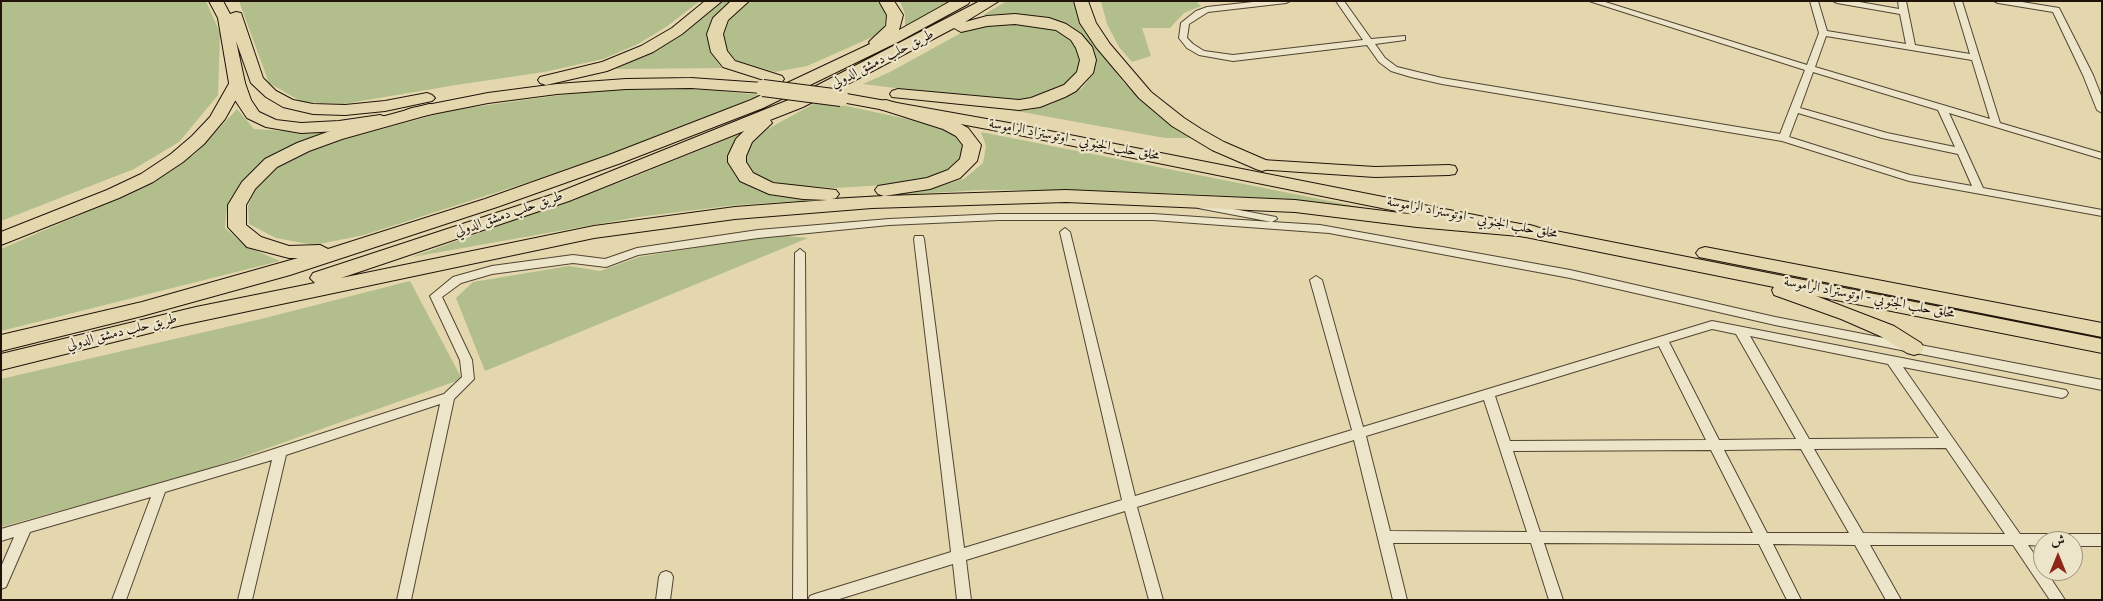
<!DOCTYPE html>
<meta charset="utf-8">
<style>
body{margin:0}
#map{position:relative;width:2103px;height:601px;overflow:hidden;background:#e4d7ad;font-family:Vollkorn,Amiri,serif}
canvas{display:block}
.frame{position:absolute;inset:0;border:2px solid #20130a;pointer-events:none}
.north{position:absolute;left:2033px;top:531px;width:50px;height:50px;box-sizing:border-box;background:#ede5ca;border:1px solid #9b917d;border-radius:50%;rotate:0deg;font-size:14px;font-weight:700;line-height:20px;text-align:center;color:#20130a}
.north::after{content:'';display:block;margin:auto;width:18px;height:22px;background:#8f2418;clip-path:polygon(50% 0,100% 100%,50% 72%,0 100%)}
</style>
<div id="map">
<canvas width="2103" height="601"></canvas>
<div class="frame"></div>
<div class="north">ش</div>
</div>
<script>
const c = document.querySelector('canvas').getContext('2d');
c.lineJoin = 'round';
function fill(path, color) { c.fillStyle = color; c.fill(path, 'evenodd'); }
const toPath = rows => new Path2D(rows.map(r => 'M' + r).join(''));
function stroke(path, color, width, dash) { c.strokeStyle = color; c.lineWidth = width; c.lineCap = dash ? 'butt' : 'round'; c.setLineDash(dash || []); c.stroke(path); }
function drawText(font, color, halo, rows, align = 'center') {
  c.font = font + ' Vollkorn,Amiri,serif'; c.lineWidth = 4.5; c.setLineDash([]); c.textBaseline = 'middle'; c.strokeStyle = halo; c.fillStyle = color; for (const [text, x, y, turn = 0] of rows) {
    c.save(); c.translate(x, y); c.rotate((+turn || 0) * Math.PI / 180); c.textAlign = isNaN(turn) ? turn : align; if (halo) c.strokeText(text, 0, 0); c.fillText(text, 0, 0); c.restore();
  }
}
const green = toPath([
 [1,1,206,1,220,33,218,95,179,142,134,169,1,221],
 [239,1,700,1,666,27,638,44,603,59,544,72,456,85,343,104,302,102,269,83],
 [721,1,730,1,715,17,707,34,710,52,722,68,615,69,652,52],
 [752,1,875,1,881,5,886,16,884,27,877,35,807,66,775,72,737,61,727,51,723,34,730,18,743,6],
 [900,1,953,1,905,28,905,14],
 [1007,1,1074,1,1081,20,1093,40,1123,82,1146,104,1192,138,1165,138,1011,110,1051,104,1082,88,1094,74,1094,55,1091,45,1075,29,1052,19,1017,14,983,15],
 [1101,1,1196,1,1201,6,1184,13,1170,28,1142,28,1151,56,1132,62,1119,47,1107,24],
 [1010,22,1046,27,1070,36,1079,45,1081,63,1078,72,1060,88,1033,99,1006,102,863,84,890,72,970,28],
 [657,88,710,90,760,95,660,136,535,180,364,235,314,245,276,238,249,224,248,206,257,185,276,166,306,150,452,110,598,90],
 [823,101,940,126,959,135,964,148,960,161,948,171,926,179,886,185,835,188,777,184,760,178,750,171,744,162,744,153,752,141,764,131,817,102],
 [237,109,254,129,300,132,336,131,266,159,239,186,227,206,225,228,245,246,280,261,1,331,1,249,112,201,157,178,195,154],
 [981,132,1380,211,1297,200,1190,194,1070,190,981,190,736,205,638,217,412,257,626,180,742,133,733,149,743,181,774,195,815,198,867,196,933,188,964,179,983,163,986,146],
 [775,235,808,238,485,371,456,298,473,282,569,266,600,271,639,257],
 [410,281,462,379,206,470,1,527,1,379,261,319]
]);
const minor = toPath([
 [1262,1,1290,1,1286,3,1208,12,1189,24,1187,38,1193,44,1204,51,1233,55,1363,40,1336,1,1344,1,1371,39,1405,36,1405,40,1375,44,1385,58,1397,67,1442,78,1780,134,1805,70,1589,1,1602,1,1807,65,1819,33,1810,1,1818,1,1827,31,1906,44,1900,14,1837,3,1833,1,1854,1,1899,9,1898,1,1906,1,1915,45,1970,54,1954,1,1962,1,2000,123,2102,153,2102,159,1949,113,1983,188,2102,210,2102,216,1909,181,1782,141,1442,84,1411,77,1391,71,1379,62,1367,45,1233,61,1199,55,1187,48,1179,38,1181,23,1196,11,1207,7,1262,1],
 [1826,36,1972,60,1990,119,1815,67,1826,36],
 [1813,72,1938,110,1955,147,1887,133,1800,108,1813,72],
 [1798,113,1882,138,1958,154,1972,186,1910,175,1789,137,1798,113],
 [1994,1,2016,1,2059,8,2093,75,2102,98,2102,113,2097,110,2083,75,2053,12,1998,3,1994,1],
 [1202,203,1276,217,1277,219,1272,222,1320,225,1570,270,1775,317,2102,380,2102,390,1775,325,1570,278,1329,233,1153,220,999,220,889,225,758,238,638,255,606,267,573,263,492,274,461,283,442,297,472,360,474,379,454,399,411,600,397,600,440,404,286,455,252,600,238,600,272,460,165,492,126,600,112,600,151,497,30,532,6,587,1,589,1,567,14,537,1,541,1,529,237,461,444,394,462,377,460,360,430,296,453,277,492,266,573,255,605,259,637,248,758,230,889,219,999,214,1153,214,1272,222,1198,208,1197,206,1198,204,1202,203],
 [1065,228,1070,232,1135,496,1352,430,1310,280,1316,276,1322,280,1363,427,1712,321,2066,390,2068,393,2066,396,2062,398,1903,367,2020,534,2102,534,2102,546,2073,546,2073,541,2043,541,2043,546,2028,545,2043,567,2043,571,2046,571,2065,600,2050,600,2013,545,1870,545,1901,600,1886,600,1855,545,1773,544,1801,600,1787,600,1759,544,1544,543,1563,600,1549,600,1531,543,1393,543,1407,600,1393,600,1354,440,1137,507,1163,600,1149,600,1125,511,966,560,971,600,957,600,953,564,836,600,808,600,810,596,815,594,951,552,914,239,915,236,923,236,924,239,964,548,1122,500,1060,232,1065,228],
 [1712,329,1736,334,1796,439,1719,440,1669,342,1712,329],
 [1750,336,1888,364,1939,438,1809,439,1750,336],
 [1659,346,1706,440,1510,441,1495,396,1659,346],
 [1484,400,1527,532,1390,531,1366,436,1484,400],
 [1946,448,2005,534,1863,533,1814,449,1946,448],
 [1801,449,1849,533,1767,533,1724,450,1801,449],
 [1711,450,1753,533,1540,532,1513,451,1711,450],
 [800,249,805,253,807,600,793,600,795,253,800,249],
 [666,571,671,573,673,577,670,600,656,600,659,577,661,573,666,571]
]);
const trunk = toPath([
 [209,1,223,1,230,14,236,12,241,13,263,78,276,91,293,100,313,104,345,105,385,101,427,93,432,95,435,98,432,101,385,111,345,115,313,114,283,107,266,97,251,83,236,41,245,83,251,100,259,112,276,120,301,123,339,121,380,115,386,117,388,120,386,123,380,125,339,131,301,133,266,127,247,118,235,100,229,83,218,18,209,1],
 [691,78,763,83,768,85,771,88,768,91,763,93,691,88,626,89,557,94,488,103,412,118,406,116,404,113,406,110,412,108,488,93,557,84,626,79,691,78],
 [841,93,1009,123,2102,339,2102,353,1816,296,1894,326,1921,343,1924,348,1921,353,1914,355,1907,353,1880,336,1841,319,1774,295,1772,290,1774,287,1009,133,836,101,833,98,836,95,841,93],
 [1262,160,1375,167,1449,165,1455,166,1457,170,1455,174,1449,175,1375,177,1256,169,1254,165,1256,161,1262,160],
 [1705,247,2102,323,2102,337,1699,257,1696,253,1699,249,1705,247]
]);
const motorway = toPath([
 [705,1,722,1,682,34,653,52,607,71,546,85,540,83,538,80,540,77,602,62,641,46,672,28,705,1],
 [731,1,749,1,728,20,723,34,727,51,735,61,782,76,784,79,782,82,770,82,723,67,711,52,707,34,713,18,731,1],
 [879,1,894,1,903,15,899,30,951,1,970,1,968,4,898,42,763,108,621,163,497,207,290,275,142,316,1,351,1,335,142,302,298,258,289,258,247,247,228,227,228,205,242,182,265,159,297,143,330,131,429,104,435,105,437,109,435,113,342,139,309,151,277,167,255,189,246,205,246,225,261,237,289,246,320,245,328,249,485,199,609,155,751,100,870,44,869,42,872,39,886,26,887,15,879,1],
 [980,1,999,1,965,22,987,16,1015,14,1049,18,1066,24,1081,34,1092,47,1096,60,1093,73,1076,91,1065,97,1040,107,1019,110,892,97,890,94,892,91,898,89,1019,100,1031,98,1064,85,1077,72,1080,60,1076,48,1071,40,1056,30,1015,24,987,26,961,32,954,28,863,76,803,107,770,120,772,123,752,142,746,156,746,162,753,173,773,183,836,190,839,194,836,198,832,199,884,196,878,194,875,190,878,186,927,178,948,170,960,159,963,145,956,136,943,129,880,109,878,105,880,101,886,100,955,121,968,128,981,145,977,161,960,178,930,189,884,196,1066,190,1295,200,1417,215,1530,225,1537,227,1539,231,1537,235,1530,237,1417,227,1295,212,1066,202,872,208,735,219,594,238,182,325,1,370,1,354,196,307,315,283,310,278,313,273,557,193,791,99,980,1],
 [744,131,736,139,728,156,728,162,740,181,769,194,803,199,827,200,735,207,594,226,341,278,569,201,744,131],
 [1074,1,1088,1,1096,23,1110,44,1151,92,1184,118,1201,129,1224,142,1268,161,1271,165,1268,169,1262,171,1256,169,1212,150,1172,126,1139,98,1096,47,1080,23,1074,1],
 [237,78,243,80,245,83,225,119,204,144,183,162,153,182,119,198,1,245,1,232,107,190,141,174,171,154,192,136,210,117,231,80,237,78]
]);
const trunkBridge = toPath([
 [763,88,841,98]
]);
const streetNames = [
 ["طريق حلب دمشق الدولي",883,60,-27],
 ["محلق حلب الجنوبي - اوتوستراد الراموسة",1074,141,11],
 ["طريق حلب دمشق الدولي",509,215,-19],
 ["محلق حلب الجنوبي - اوتوستراد الراموسة",1472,219,11],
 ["محلق حلب الجنوبي - اوتوستراد الراموسة",1869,299,11],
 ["طريق حلب دمشق الدولي",122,333,-14]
];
fill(green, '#b2be8b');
stroke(minor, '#514433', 2);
stroke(trunk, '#20130a', 2);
stroke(motorway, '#20130a', 2);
fill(minor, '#ede5ca');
fill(trunk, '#e4d7ad');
fill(motorway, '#e4d7ad');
stroke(trunkBridge, '#20130a', 18, []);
stroke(trunkBridge, '#e4d7ad', 16);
drawText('14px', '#20130a', '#ede5ca', streetNames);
</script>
